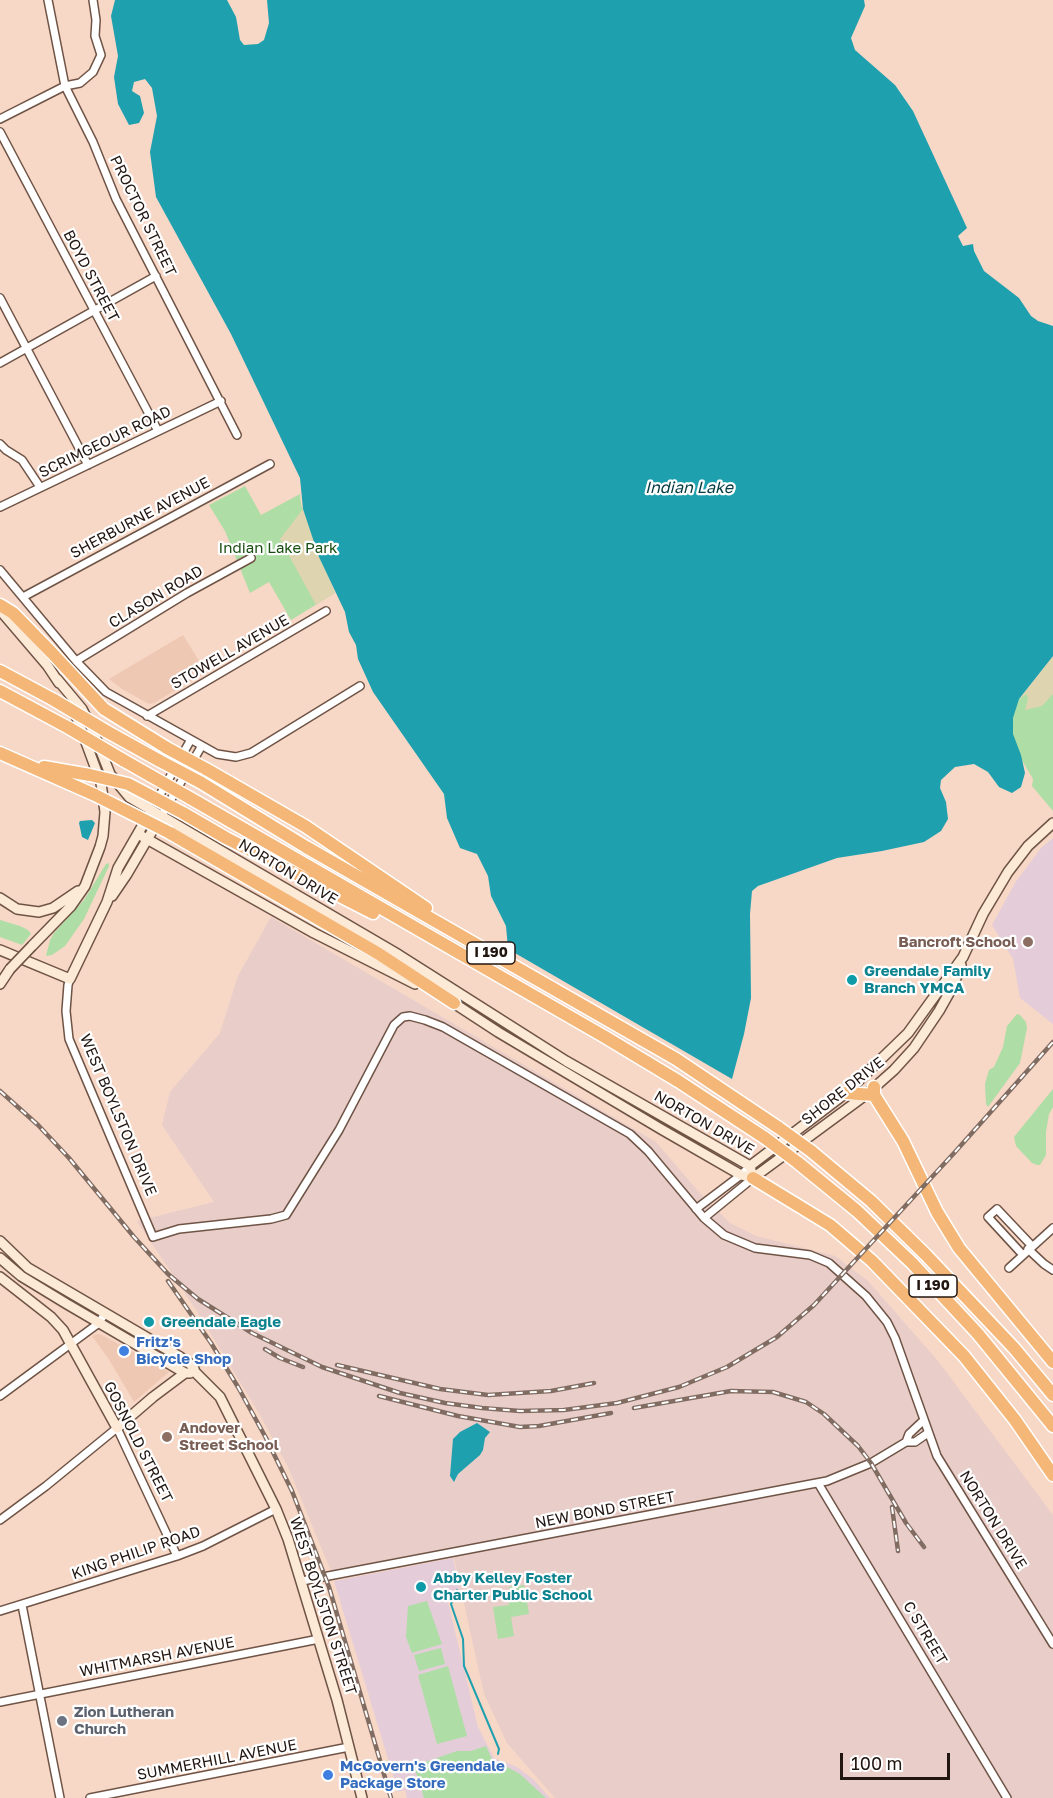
<!DOCTYPE html>
<style>
body{margin:0}
#map{position:relative;width:1053px;height:1798px;overflow:hidden;background:#f7d7c6;font-family:"Golos Text",sans-serif}
canvas{display:block}
.scale{position:absolute;left:840px;top:1753px;width:110px;height:27px;box-sizing:border-box;border:3px solid #221611;border-top:0;padding-left:8px;font-size:18px;line-height:21px;white-space:nowrap;color:#221611;-webkit-text-stroke:4px #fff;paint-order:stroke}
</style>
<div id="map">
<canvas width="1053" height="1798"></canvas>
<div class="scale">100 m</div>
</div>
<script>
const c = document.querySelector('canvas').getContext('2d');
c.lineJoin = 'round';
function fill(path, color) { c.fillStyle = color; c.fill(path, 'evenodd'); }
const toPath = rows => new Path2D(rows.map(r => 'M' + r).join(''));
function stroke(path, color, width, dash) { c.strokeStyle = color; c.lineWidth = width; c.lineCap = dash ? 'butt' : 'round'; c.setLineDash(dash || []); c.stroke(path); }
function drawText(font, color, halo, rows, align = 'center') {
  c.font = font + ' "Golos Text",sans-serif'; c.lineWidth = 4.5; c.setLineDash([]); c.textBaseline = 'middle'; c.strokeStyle = halo; c.fillStyle = color; for (const [text, x, y, turn = 0] of rows) {
    c.save(); c.translate(x, y); c.rotate((+turn || 0) * Math.PI / 180); c.textAlign = isNaN(turn) ? turn : align; if (halo) c.strokeText(text, 0, 0); c.fillText(text, 0, 0); c.restore();
  }
}
const built = toPath([
 [183,635,206,672,154,703,149,704,122,689,109,679],
 [97,1334,102,1335,169,1372,134,1402,108,1358,92,1336]
]);
const industrial = toPath([
 [271,917,656,1142,698,1191,730,1223,756,1236,835,1256,868,1281,938,1361,1053,1515,1053,1798,555,1798,507,1743,484,1694,452,1549,331,1571,288,1467,260,1415,200,1316,137,1221,214,1202,162,1125,170,1092,220,1033,238,976]
]);
const education = toPath([
 [1053,838,1053,1024,1020,998,1013,959,992,925,1015,883,1041,848],
 [453,1558,461,1594,447,1598,478,1727,494,1758,517,1767,534,1780,550,1798,407,1798,405,1790,398,1792,334,1581]
]);
const green = toPath([
 [245,486,261,515,300,494,301,504,319,557,335,593,291,620,269,582,250,593,225,531,209,505],
 [1053,657,1053,811,1032,786,1033,779,1017,752,1010,726,1018,700],
 [109,863,109,866,84,919,65,946,52,955,46,956,50,940,54,933,84,900,106,864],
 [0,920,20,926,28,930,31,934,22,945,0,937],
 [1017,1014,1020,1015,1026,1022,1027,1028,1020,1063,988,1107,986,1104,985,1084,989,1070,994,1067,1003,1047,1007,1026],
 [1053,1089,1053,1107,1049,1114,1046,1132,1046,1155,1040,1165,1037,1165,1032,1163,1016,1146,1014,1137],
 [524,1585,529,1614,511,1617,514,1636,498,1639,493,1607,509,1605,507,1595,510,1594,509,1587],
 [427,1601,442,1644,412,1653,406,1637,408,1606],
 [441,1648,445,1664,419,1671,414,1655],
 [448,1666,467,1736,437,1744,418,1675],
 [486,1746,492,1759,520,1774,546,1798,424,1798,414,1766,457,1751,471,1751]
]);
const sand = toPath([
 [303,509,319,557,335,593,316,605,280,539],
 [1053,656,1053,694,1042,706,1025,710,1028,699,1027,694,1019,699]
]);
const water = toPath([
 [115,0,227,0,236,17,240,40,244,45,258,44,264,40,269,23,267,0,864,0,865,6,851,38,855,50,895,85,913,111,967,228,958,236,963,246,973,244,974,251,984,271,1019,298,1031,316,1038,321,1053,326,1053,656,1019,699,1013,718,1013,734,1021,755,1025,773,1021,787,1012,793,999,787,988,772,974,764,955,767,941,780,940,788,946,802,948,819,941,831,924,842,882,851,837,858,758,886,752,891,750,914,751,998,744,1034,732,1079,508,949,506,926,491,896,488,876,477,854,460,848,447,818,444,794,373,692,358,659,356,645,349,632,345,612,319,557,303,509,300,478,231,334,156,197,150,152,157,116,152,88,145,79,134,82,132,91,140,96,144,113,139,123,129,125,118,104,114,77,118,56,111,16],
 [92,820,95,823,88,840,82,837,79,823,80,821],
 [477,1423,490,1432,485,1438,483,1450,480,1455,458,1474,454,1482,450,1476,453,1439,460,1432]
]);
const stream = toPath([
 [457,1590,451,1604,463,1639,464,1666,499,1749,498,1754]
]);
const street = toPath([
 [48,0,65,86,93,142,116,199,237,435],
 [0,119,65,86,80,83,93,72,101,55,95,36,96,20,93,0],
 [0,132,158,431],
 [0,298,88,465],
 [0,363,156,276],
 [0,444,6,450,22,460,40,487],
 [0,507,221,401],
 [0,570,76,661,106,692,217,754,236,757,251,753,360,686],
 [23,597,270,464],
 [76,661,187,593,251,558],
 [147,716,326,611],
 [156,802,190,741],
 [162,815,201,747],
 [70,979,68,985,66,1011,69,1039,153,1237,179,1229,271,1219,286,1215,339,1130,394,1025,403,1017,410,1016,425,1020,443,1027,630,1134,648,1151,704,1218,724,1235,755,1248,810,1255,829,1263,866,1296,887,1322,895,1338,937,1456,1053,1644],
 [696,1209,741,1175,750,1166],
 [704,1218,753,1178],
 [1028,1249,1044,1264,1053,1270],
 [1023,1255,988,1217,997,1209,1032,1246],
 [1009,1268,1053,1228],
 [0,1396,99,1323,105,1313],
 [906,1442,909,1434,924,1420],
 [818,1483,1007,1798],
 [0,1520,46,1486,117,1428,177,1556],
 [302,1581,827,1481,871,1463,906,1442,915,1442,928,1433],
 [22,1605,60,1798],
 [0,1611,177,1556,203,1546,276,1509],
 [0,1702,319,1639],
 [90,1798,349,1747]
]);
const secondary = toPath([
 [0,610,47,665,59,683],
 [57,679,82,709,93,731,110,774,129,797,399,955,566,1061,750,1166,753,1178],
 [138,834,314,933,415,984],
 [112,896,127,874,158,821],
 [0,898,17,909,39,912,53,908,78,891],
 [32,946,71,906,85,886,100,847,103,836,105,812,101,783,74,710],
 [0,950,70,979,107,902,118,868,148,816],
 [0,984,10,969],
 [449,1000,498,1032,661,1129,741,1175,753,1178],
 [750,1166,846,1093,908,1033,963,957,983,914,1008,872,1028,846,1053,823],
 [753,1178,867,1094,894,1070,914,1048,939,1011,953,986,961,965],
 [0,1241,28,1268,180,1357,193,1366,195,1372,220,1397,276,1509,288,1539,337,1700,362,1798],
 [0,1258,21,1276,67,1304,185,1373,190,1373],
 [0,1277,51,1317,63,1330,117,1428,153,1397,185,1373]
]);
const highway = toPath([
 [0,605,13,613,52,653,104,709,167,748],
 [0,671,54,700],
 [0,691,69,728],
 [106,731,160,761],
 [0,753,95,795],
 [123,760,151,776],
 [44,767,90,775],
 [206,769,305,826,426,908],
 [200,782,306,847,676,1059,779,1128],
 [190,798,605,1037,678,1081,765,1138],
 [183,813,226,838,373,913],
 [170,833,379,954,454,1003],
 [874,1087,874,1095,903,1141,937,1212,959,1248,1053,1362],
 [846,1093,874,1095],
 [811,1151,871,1201,926,1255,1014,1348,1053,1395],
 [797,1162,857,1211,912,1263,978,1334,1053,1426],
 [753,1178,830,1225,872,1261,964,1356,1015,1420,1053,1475]
]);
const rail = toPath([
 [0,1091,38,1125,69,1158,134,1237,168,1274,198,1299,252,1333,322,1367,400,1393,445,1403,482,1408,520,1411,564,1410,617,1403,679,1387,727,1367,777,1337,814,1305,955,1152,1053,1042],
 [168,1281,211,1343,238,1387,266,1438,292,1491,329,1587,391,1798],
 [265,1349,280,1358,303,1367],
 [337,1365,440,1389,488,1395,551,1391,594,1383],
 [379,1396,458,1416,520,1427,539,1426,611,1413],
 [634,1408,731,1391,773,1392,806,1402,824,1414,858,1446,871,1463,906,1523,924,1547],
 [892,1507,898,1551]
]);
const secondaryBridge = toPath([
 [10,969,32,946]
]);
const highwayBridge = toPath([
 [54,700,106,731],
 [69,728,123,760],
 [167,748,206,769],
 [160,761,200,782],
 [90,775,128,784,183,813],
 [151,776,190,798],
 [95,795,170,833],
 [779,1128,811,1151],
 [765,1138,797,1162]
]);
const markers = [
 [1028,942,6,"#8d6e63"],
 [852,980,6,"#0f9aa8"],
 [149,1322,6,"#0f9aa8"],
 [124,1351,6,"#3f7fe0"],
 [167,1437,6,"#8d6e63"],
 [421,1587,6,"#0f9aa8"],
 [62,1721,6,"#6b7280"],
 [328,1775,6,"#3f7fe0"]
];
const shields = [
 [491,953,48],
 [933,1286,48]
];
const shieldNames = [
 ["I 190",491,953],
 ["I 190",933,1286]
];
const streetNames = [
 ["PROCTOR STREET",143,216,64],
 ["BOYD STREET",91,276,62],
 ["SCRIMGEOUR ROAD",105,442,-26],
 ["SHERBURNE AVENUE",140,518,-28],
 ["CLASON ROAD",156,597,-31],
 ["STOWELL AVENUE",230,652,-30],
 ["NORTON DRIVE",288,872,31],
 ["SHORE DRIVE",843,1091,-38],
 ["WEST BOYLSTON DRIVE",118,1115,67],
 ["NORTON DRIVE",704,1123,30],
 ["GOSNOLD STREET",138,1442,63],
 ["NEW BOND STREET",605,1510,-11],
 ["NORTON DRIVE",993,1520,58],
 ["KING PHILIP ROAD",136,1553,-19],
 ["WEST BOYLSTON STREET",323,1606,72],
 ["C STREET",925,1633,59],
 ["WHITMARSH AVENUE",157,1657,-11],
 ["SUMMERHILL AVENUE",217,1760,-11]
];
const parkNames = [
 ["Indian Lake Park",278,548]
];
const educationNames = [
 ["Bancroft School",1016,942],
 ["Andover",179,1428,"left"],
 ["Street School",179,1445,"left"]
];
const cultureNames = [
 ["Greendale Family",864,971],
 ["Branch YMCA",864,988],
 ["Greendale Eagle",161,1322],
 ["Abby Kelley Foster",433,1578],
 ["Charter Public School",433,1595]
];
const shopNames = [
 ["Fritz's",136,1342],
 ["Bicycle Shop",136,1359],
 ["McGovern's Greendale",340,1766],
 ["Package Store",340,1783]
];
const worshipNames = [
 ["Zion Lutheran",74,1712],
 ["Church",74,1729]
];
const waterNames = [
 ["Indian Lake",689,488]
];
fill(built, '#efc8b4');
fill(industrial, '#e8cdc9');
fill(education, '#e4cdd9');
fill(green, '#aedda6');
fill(sand, '#ded5b0');
fill(water, '#1ea0af');
stroke(stream, '#1ea0af', 2);
stroke(street, '#6f5446', 10);
stroke(secondary, '#6f5446', 12);
stroke(highway, '#fff', 15);
stroke(street, '#fff', 7);
stroke(secondary, '#fce9d6', 9);
stroke(highway, '#f4b778', 12);
stroke(rail, '#816c62', 4.5);
stroke(rail, '#fff', 2, [7]);
stroke(secondaryBridge, '#6f5446', 12, []);
stroke(highwayBridge, '#fff', 15, []);
stroke(secondaryBridge, '#fce9d6', 9);
stroke(highwayBridge, '#f4b778', 12);
for (const [x, y, r, color] of markers) { const dot = new Path2D(); dot.arc(x, y, r, 0, 2 * Math.PI); c.fillStyle = color; c.fill(dot); stroke(dot, '#fff', 2); }
for (const [x, y, w] of shields) { const box = new Path2D(); box.roundRect(x - w / 2, y - 11, w, 22, 4.5); c.fillStyle = '#fff'; c.fill(box); stroke(box, '#221611', 1.5); }
drawText('bold 14px', '#221611', null, shieldNames);
drawText('15px', '#221611', '#fff', streetNames);
drawText('15px', '#184e10', '#fff', parkNames);
drawText('bold 15px', '#785e54', '#fff', educationNames, 'right');
drawText('bold 15px', '#0d838f', '#fff', cultureNames, 'left');
drawText('bold 15px', '#366cbe', '#fff', shopNames, 'left');
drawText('bold 15px', '#5b616d', '#fff', worshipNames, 'left');
drawText('italic 16px', '#033b42', '#fff', waterNames);
</script>
